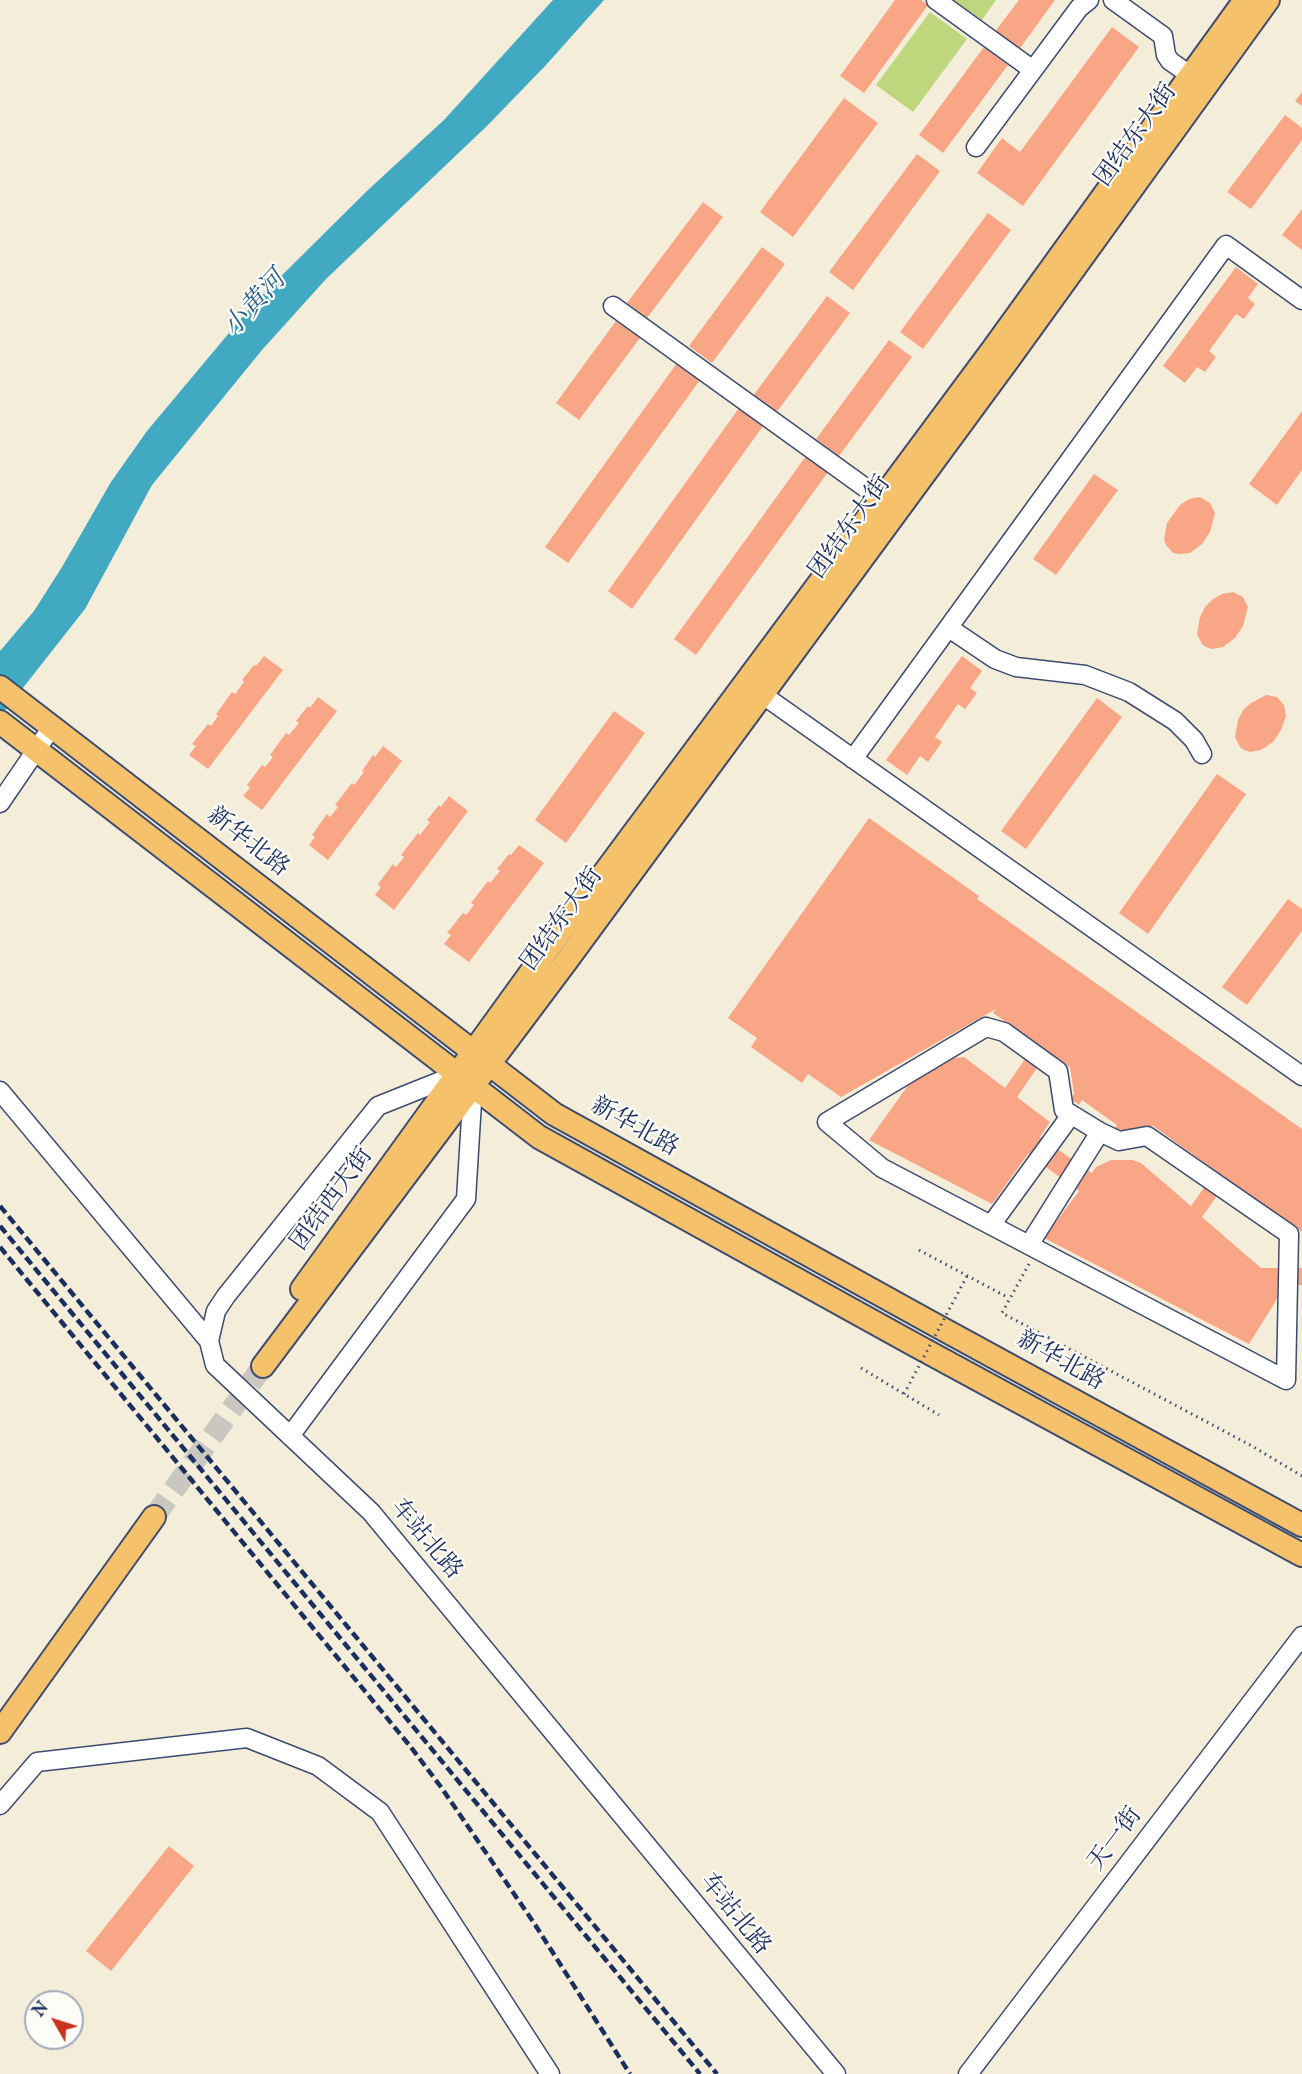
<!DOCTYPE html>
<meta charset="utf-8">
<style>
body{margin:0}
#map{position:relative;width:1302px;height:2074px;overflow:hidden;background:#f4edd9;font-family:"IM FELL English",serif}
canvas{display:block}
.north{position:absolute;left:24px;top:1990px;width:60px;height:60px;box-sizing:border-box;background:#fdfcf7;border:2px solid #a3aaba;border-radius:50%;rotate:309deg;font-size:16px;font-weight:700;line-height:24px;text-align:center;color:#1b2f5e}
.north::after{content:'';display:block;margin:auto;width:21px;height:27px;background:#c8321e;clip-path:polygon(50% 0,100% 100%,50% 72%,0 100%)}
</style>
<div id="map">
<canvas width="1302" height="2074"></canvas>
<div class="north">N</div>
</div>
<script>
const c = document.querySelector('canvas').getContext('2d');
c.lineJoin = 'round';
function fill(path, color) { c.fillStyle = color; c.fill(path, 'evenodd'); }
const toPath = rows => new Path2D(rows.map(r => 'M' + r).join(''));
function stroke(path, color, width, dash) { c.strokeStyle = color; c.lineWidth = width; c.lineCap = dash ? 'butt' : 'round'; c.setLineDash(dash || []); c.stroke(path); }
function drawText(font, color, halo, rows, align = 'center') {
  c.font = font + ' "IM FELL English","Noto Serif SC",serif'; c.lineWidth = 4.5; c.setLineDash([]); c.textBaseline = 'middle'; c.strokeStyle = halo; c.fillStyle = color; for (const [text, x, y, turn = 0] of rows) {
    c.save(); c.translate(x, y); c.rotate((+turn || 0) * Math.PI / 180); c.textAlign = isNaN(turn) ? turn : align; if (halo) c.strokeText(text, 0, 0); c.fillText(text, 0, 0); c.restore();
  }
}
const green = toPath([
 [954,0,996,0,982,20],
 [930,12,967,39,913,112,876,85]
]);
const water = toPath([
 [553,0,604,0,546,65,487,126,326,279,262,350,152,485,85,609,0,717,0,651,34,611,62,567,111,482,147,431,255,302,368,190,444,120]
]);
const building = toPath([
 [895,0,921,0,928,5,864,93,840,76],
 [1019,0,1055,0,1018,51,994,33],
 [1112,27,1139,47,1023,206,977,173,1002,138,1020,152],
 [984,47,1008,65,943,153,919,135],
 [1302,92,1302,106,1295,101],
 [844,98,878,123,793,237,760,212],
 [1285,115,1302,128,1302,140,1251,209,1227,192],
 [917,154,940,171,853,290,829,272],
 [703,202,723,217,647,318,627,303],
 [1302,209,1302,250,1282,235],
 [988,213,1011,230,923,349,900,332],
 [762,247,785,264,712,363,689,346],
 [1236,267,1258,284,1248,298,1255,304,1244,319,1236,314,1209,351,1216,357,1205,372,1197,367,1185,383,1163,366],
 [827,296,850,313,776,413,753,396],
 [616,321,640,338,579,420,556,403],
 [889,340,912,357,839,456,816,439],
 [677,363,700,380,568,563,545,547],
 [739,408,763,426,632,609,608,591],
 [1302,411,1302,470,1277,505,1249,484],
 [806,456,828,472,696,655,674,639],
 [1094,474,1118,490,1056,575,1033,559],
 [1200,497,1210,503,1215,513,1210,532,1202,544,1190,553,1179,554,1173,553,1166,545,1164,539,1167,523,1180,505,1189,499],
 [1233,592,1243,597,1248,607,1243,626,1235,638,1223,647,1212,649,1206,647,1202,644,1197,634,1200,617,1205,607,1213,599,1222,594],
 [264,656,283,670,208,769,189,755,196,746,192,744,208,724,211,726,218,716,216,714,232,692,235,694,244,682,242,680,254,665,256,666],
 [962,656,982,671,970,688,977,693,965,709,958,704,935,737,942,742,928,762,920,756,907,775,886,760],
 [1266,695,1277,697,1284,705,1286,716,1281,730,1273,742,1261,750,1250,752,1244,750,1240,747,1235,737,1238,720,1243,710,1251,703],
 [318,697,337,711,262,810,243,796,250,788,247,785,262,765,265,767,273,757,270,755,286,733,289,735,299,723,296,721,308,706,310,708],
 [1097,698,1122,717,1026,849,1001,831],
 [614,711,645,733,566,843,535,820],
 [383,746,402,761,328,860,309,845,315,837,312,835,327,814,330,817,338,807,335,805,352,783,354,785,364,772,362,771,373,755,375,757],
 [1217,774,1246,794,1148,934,1119,913],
 [449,796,468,811,394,910,375,895,381,887,378,884,393,864,396,867,404,857,401,855,418,833,420,835,430,822,427,820,439,805,441,807],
 [869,818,979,896,977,899,1302,1129,1302,1232,1228,1180,1202,1217,1261,1268,1302,1268,1302,1285,1277,1285,1279,1290,1277,1299,1249,1344,1044,1238,1079,1191,1028,1154,992,1204,869,1140,909,1084,945,1059,964,1057,1005,1088,1036,1043,993,1013,996,1009,841,1097,808,1074,802,1083,751,1047,757,1038,728,1018],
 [1048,1052,1070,1067,1074,1094,1071,1099,1079,1105,1082,1100,1117,1125,1114,1129,1123,1135,1126,1131,1153,1126,1216,1171,1191,1206,1141,1163,1132,1160,1111,1160,1096,1167,1092,1173,1040,1137,1050,1122,1017,1097],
 [519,845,544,863,469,962,444,944,451,935,447,933,463,913,466,915,474,905,471,903,488,881,490,883,500,871,497,869,509,854,511,855],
 [1288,899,1302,909,1302,931,1247,1005,1222,987],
 [169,1846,194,1866,111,1971,86,1951]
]);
const majorTunnel = toPath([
 [154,1517,263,1366]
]);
const path = toPath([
 [919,1250,1009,1298],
 [1029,1264,1002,1313,1252,1446,1302,1476],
 [861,1368,939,1415]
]);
const minor = toPath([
 [936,0,1033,70],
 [1113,0,1163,36,1166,55,1170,61,1190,75],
 [976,147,1079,8,1089,0],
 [613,306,881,499],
 [949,628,995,659,1016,667,1085,675,1129,692,1175,721,1194,740,1202,754],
 [763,695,1302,1076],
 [853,759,1226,245,1302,300],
 [0,803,52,727],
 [986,1027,1004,1032,1058,1071,1064,1110,1100,1132,1119,1141,1147,1136,1289,1234,1286,1380,882,1168,827,1122,986,1027],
 [458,1074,378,1106,226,1296,216,1311,209,1341,215,1365,371,1512,836,2074],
 [0,1091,209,1341],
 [991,1225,1071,1115],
 [1029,1245,1100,1132],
 [290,1436,466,1199,473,1086],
 [0,1805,37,1762,247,1738,318,1766,380,1812,550,2074],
 [968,2074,1302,1636]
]);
const major = toPath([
 [0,687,554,1114,928,1321,1302,1525],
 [0,722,539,1137,915,1345,1302,1555],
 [302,1289,547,950,993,349,1245,0],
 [263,1366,565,963,1008,360,1268,0],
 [0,1732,154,1517]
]);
const rail = toPath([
 [0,1206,717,2074],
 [0,1226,700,2074],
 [0,1247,410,1746,441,1787,534,1923,630,2074]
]);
const pathBridge = toPath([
 [904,1394,967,1276]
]);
const streetNames = [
 ["团结东大街",1137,136,-54],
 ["团结东大街",851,528,-54],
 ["新华北路",247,843,38],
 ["团结东大街",563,920,-54],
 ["新华北路",634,1128,29],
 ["团结西大街",333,1200,-54],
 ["新华北路",1060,1362,29],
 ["车站北路",425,1540,50],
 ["天一街",1116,1840,-53],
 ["车站北路",734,1915,51]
];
const waterNames = [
 ["小黄河",256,305,-48]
];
fill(green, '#bed77c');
fill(water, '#41a9c1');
fill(building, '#f9a686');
stroke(majorTunnel, '#c9c7c0', 22, [22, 11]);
stroke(minor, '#3c4c70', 21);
stroke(major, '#3c4c70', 26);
stroke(path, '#3c4c70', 3, [1.5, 4.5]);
stroke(minor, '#fff', 18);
stroke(major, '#f5c16b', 22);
stroke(rail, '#1b2f5e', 4.5, [9, 4.5]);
stroke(pathBridge, '#3c4c70', 3, [1.5, 4.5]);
drawText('24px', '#1b2f5e', '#fdfcf7', streetNames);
drawText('italic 26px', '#2a6086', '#fdfcf7', waterNames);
</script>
